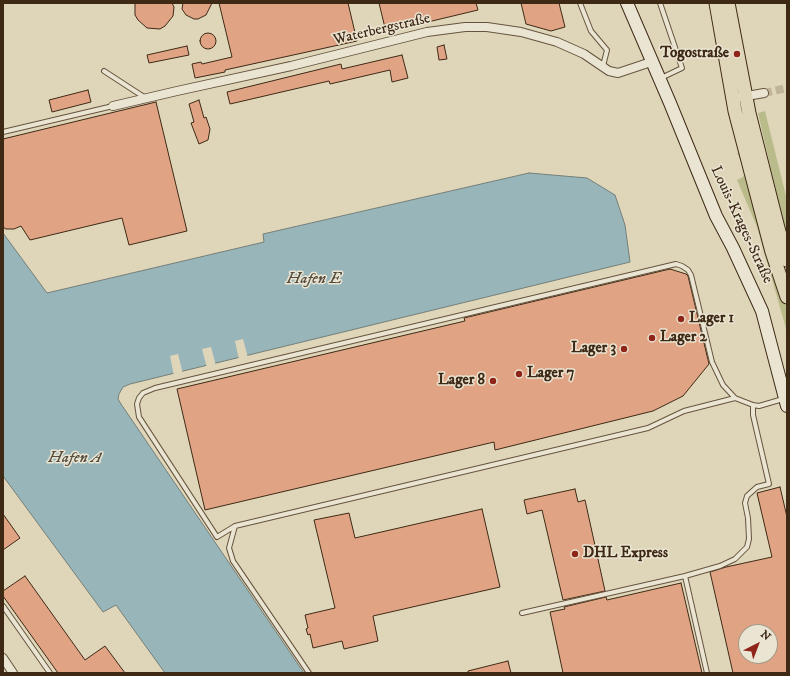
<!DOCTYPE html>
<meta charset="utf-8">
<style>
body{margin:0}
#map{position:relative;width:790px;height:676px;overflow:hidden;background:#dfd6ba;font-family:"IM FELL DW Pica",serif}
canvas{display:block}
.frame{position:absolute;inset:0;border:4px solid #3e2915;pointer-events:none}
.north{position:absolute;left:738px;top:624px;width:40px;height:40px;box-sizing:border-box;background:#eae4d2;border:1px solid #a59986;border-radius:50%;rotate:42deg;font-size:11px;font-weight:700;line-height:16px;text-align:center;color:#3e2915}
.north::after{content:'';display:block;margin:auto;width:14px;height:18px;background:#8f2418;clip-path:polygon(50% 0,100% 100%,50% 72%,0 100%)}
</style>
<div id="map">
<canvas width="790" height="676"></canvas>
<div class="frame"></div>
<div class="north">N</div>
</div>
<script>
const c = document.querySelector('canvas').getContext('2d');
c.lineJoin = 'round';
function fill(path, color) { c.fillStyle = color; c.fill(path, 'evenodd'); }
const toPath = rows => new Path2D(rows.map(r => 'M' + r).join(''));
function stroke(path, color, width, dash) { c.strokeStyle = color; c.lineWidth = width; c.lineCap = dash ? 'butt' : 'round'; c.setLineDash(dash || []); c.stroke(path); }
function drawText(font, color, halo, rows, align = 'center') {
  c.font = font + ' "IM FELL DW Pica",serif'; c.lineWidth = 3; c.setLineDash([]); c.textBaseline = 'middle'; c.strokeStyle = halo; c.fillStyle = color; for (const [text, x, y, turn = 0] of rows) {
    c.save(); c.translate(x, y); c.rotate((+turn || 0) * Math.PI / 180); c.textAlign = isNaN(turn) ? turn : align; if (halo) c.strokeText(text, 0, 0); c.fillText(text, 0, 0); c.restore();
  }
}
const green = toPath([
 [765,111,787,200,787,239,758,113],
 [737,153,739,153,747,170,773,269,787,309,787,332,757,227,737,180,743,177,746,170]
]);
const water = toPath([
 [529,173,587,178,615,195,625,225,630,262,130,384,123,387,119,394,118,399,121,404,304,673,165,673,116,605,103,612,3,476,3,233,47,293,264,242,263,234,529,173]
]);
const pier = toPath([
 [243,339,248,358,239,360,235,341],
 [211,347,216,366,207,368,202,349],
 [178,354,183,374,174,376,170,356]
]);
const building = toPath([
 [135,3,172,3,174,7,173,16,165,26,160,29,147,28,138,20,135,15,135,3],
 [183,3,212,3,206,15,198,19,194,19,186,15,182,9,183,3],
 [219,3,348,3,357,41,225,70,225,72,195,78,192,64,201,62,202,64,232,57,219,3],
 [379,3,476,3,478,10,386,32,379,3],
 [521,3,559,3,565,27,551,31,526,24,521,3],
 '200 41a8 8 0 1 1 16 0a8 8 0 1 1-16 0Z',
 [444,45,447,59,439,60,437,47,444,45],
 [187,46,189,55,149,63,147,55,187,46],
 [402,55,408,78,392,82,390,70,330,84,329,81,230,104,227,92,341,64,342,69,402,55],
 [88,90,91,102,52,112,49,100,88,90],
 [199,100,204,118,206,117,210,129,208,140,199,144,191,123,194,122,189,104,199,100],
 [156,102,187,231,129,245,122,218,30,240,21,226,14,229,6,229,3,227,3,139,156,102],
 [670,269,686,274,688,276,709,364,683,396,653,411,495,450,494,442,205,510,177,389,465,321,464,318,670,269],
 [780,487,787,517,787,673,733,673,710,572,726,567,772,557,757,493,780,487],
 [746,632,770,632,770,656,746,656,746,632],
 [575,489,578,502,585,500,605,591,563,600,542,510,527,514,524,500,575,489],
 [482,509,500,587,373,616,378,641,344,649,342,641,313,648,310,634,308,635,306,629,308,628,305,615,335,608,314,520,349,513,355,538,482,509],
 [3,514,20,538,3,550,3,514],
 [25,576,85,660,105,646,125,673,58,673,3,596,3,591,25,576],
 [681,583,702,673,563,673,550,612,565,609,564,607,606,597,607,600,681,583],
 [508,661,511,673,468,673,468,671,508,661]
]);
const streetTunnel = toPath([
 [764,93,787,88]
]);
const lane = toPath([
 [580,3,591,31,607,50,603,66],
 [660,3,682,68,661,78],
 [104,71,144,97],
 [3,132,113,106],
 [735,398,723,385,712,362,691,275,688,270,682,266,676,264,155,388,143,393,139,398,137,404,139,417,217,537,235,526,648,428,684,411,735,398,753,405,759,406,783,399],
 [235,526,229,548,233,561,309,673],
 [685,576,720,566,735,559,747,547,749,539,748,518,745,503,747,496,757,487,769,484,753,415,753,405],
 [3,606,50,673],
 [522,613,685,576,707,673]
]);
const street = toPath([
 [741,97,764,93],
 [113,106,177,91,291,66,427,32,465,27,487,27,521,32,557,42,584,54,609,71,618,73,651,62],
 [3,658,13,673]
]);
const secondary = toPath([
 [627,3,670,103,716,216,733,248,762,311,787,406]
]);
const primary = toPath([
 [716,3,735,111,772,252,787,297],
 [728,3,749,113,778,228,787,260]
]);
const markers = [
 [737,54,4,"#8f2418"],
 [681,319,4,"#8f2418"],
 [652,338,4,"#8f2418"],
 [624,349,4,"#8f2418"],
 [519,374,4,"#8f2418"],
 [493,381,4,"#8f2418"],
 [575,554,4,"#8f2418"]
];
const streetNames = [
 ["Waterbergstraße",382,30,-13],
 ["Louis-Krages-Straße",741,225,65]
];
const poiNames = [
 ["Togostraße",729,54,"right"],
 ["Lager 1",689,319],
 ["Lager 2",660,338],
 ["Lager 3",616,349,"right"],
 ["Lager 7",527,374],
 ["Lager 8",485,381,"right"],
 ["DHL Express",583,554]
];
const waterNames = [
 ["Hafen E",314,280],
 ["Hafen A",75,459]
];
fill(green, '#babb8a');
fill(water, '#98b6ba');
stroke(water, '#747e78', 1);
fill(pier, '#dfd6ba');
fill(building, '#e0a485');
stroke(building, '#3e2915', 1);
stroke(streetTunnel, '#bfb399', 8, [8, 4]);
stroke(lane, '#66543e', 6);
stroke(street, '#66543e', 10);
stroke(secondary, '#3e2915', 14);
stroke(primary, '#3e2915', 15);
stroke(lane, '#eae4d2', 4);
stroke(street, '#eae4d2', 8);
stroke(secondary, '#eae4d2', 12);
stroke(primary, '#dfd6ba', 13);
for (const [x, y, r, color] of markers) { const dot = new Path2D(); dot.arc(x, y, r, 0, 2 * Math.PI); c.fillStyle = color; c.fill(dot); stroke(dot, '#eae4d2', 1.5); }
drawText('15px', '#3e2915', '#eae4d2', streetNames);
drawText('bold 15px', '#3e2915', '#eae4d2', poiNames, 'left');
drawText('italic 16px', '#544c3e', '#eae4d2', waterNames);
</script>
